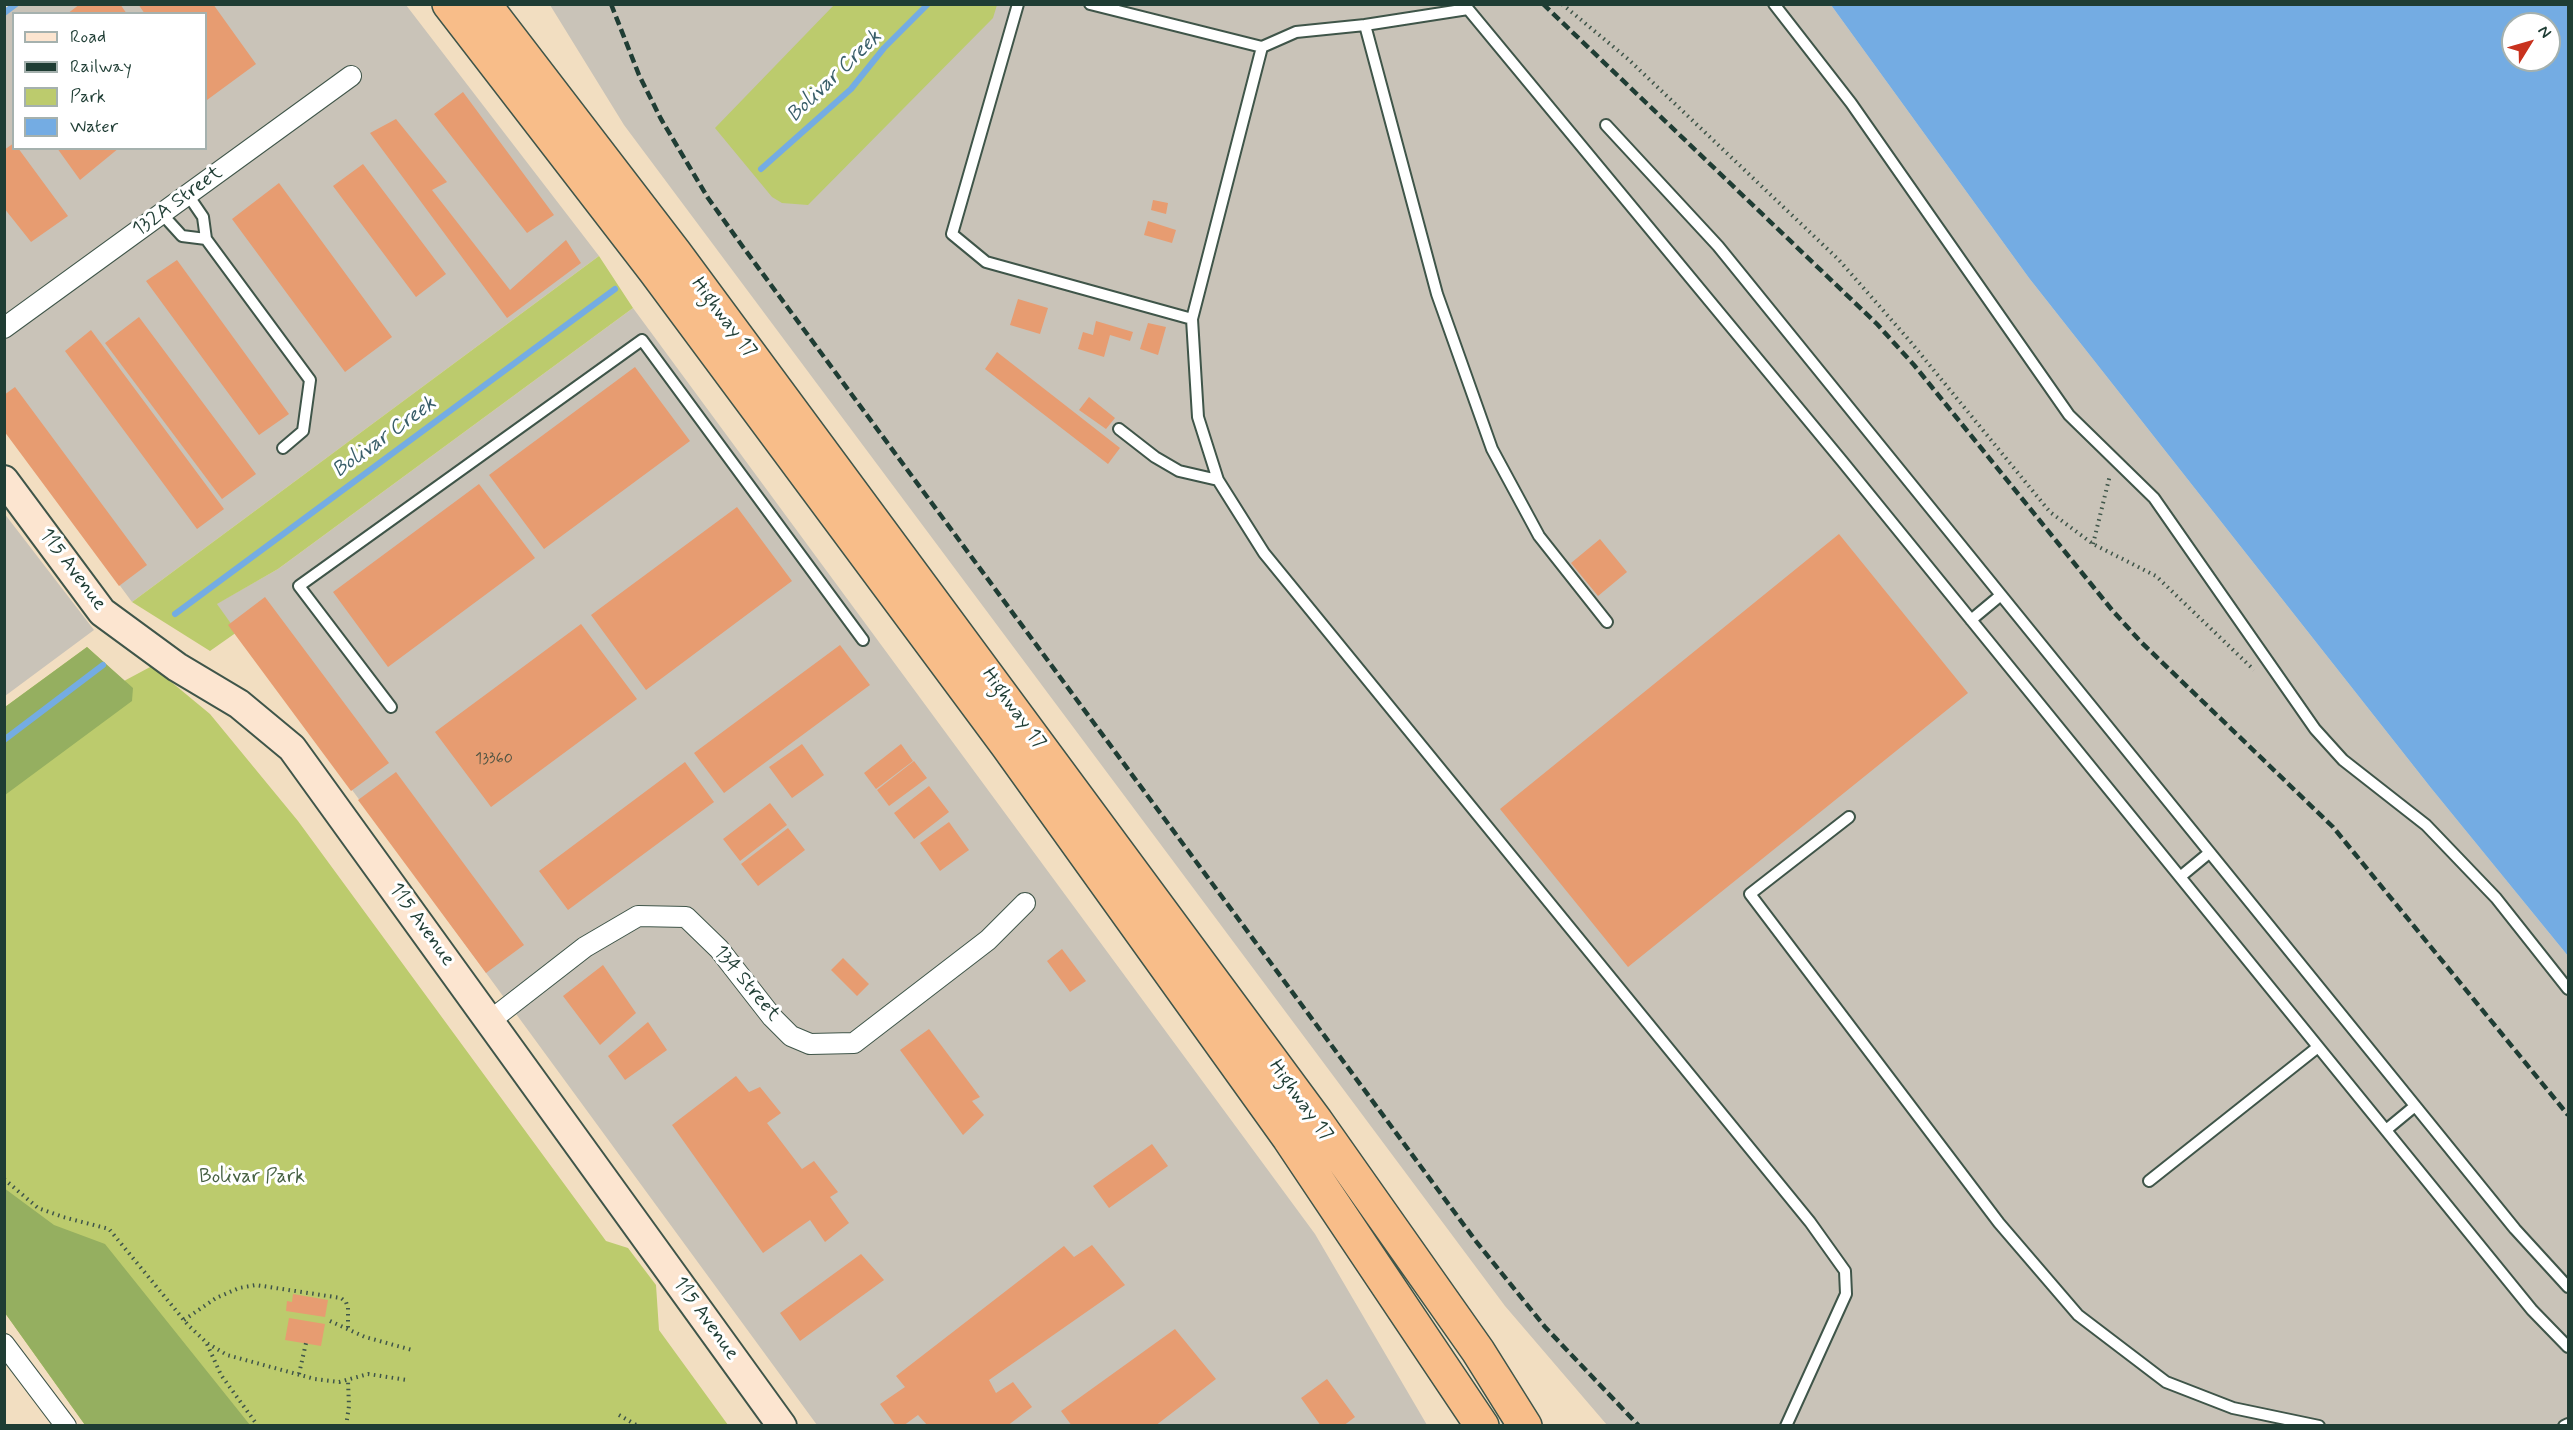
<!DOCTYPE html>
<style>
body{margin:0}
#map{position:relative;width:2573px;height:1430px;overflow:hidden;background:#f2dec1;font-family:Mynerve,sans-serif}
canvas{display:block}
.frame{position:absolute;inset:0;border:6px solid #1f3d34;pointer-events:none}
.legend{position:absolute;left:12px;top:12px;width:195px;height:138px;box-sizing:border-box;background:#fff;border:2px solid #a5b1ae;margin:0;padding:8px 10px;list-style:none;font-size:18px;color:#1f3d34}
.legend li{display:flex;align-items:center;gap:12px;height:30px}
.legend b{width:30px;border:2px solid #a5b1ae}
.north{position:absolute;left:2501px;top:12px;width:60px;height:60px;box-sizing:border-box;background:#fff;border:2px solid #a5b1ae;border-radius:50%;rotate:53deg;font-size:16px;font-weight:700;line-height:24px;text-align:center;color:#1f3d34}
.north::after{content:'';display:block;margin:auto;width:21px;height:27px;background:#c8321e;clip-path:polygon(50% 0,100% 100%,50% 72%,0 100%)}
</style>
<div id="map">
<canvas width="2573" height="1430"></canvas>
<div class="frame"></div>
<ul class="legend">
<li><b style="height:8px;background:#fce5d0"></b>Road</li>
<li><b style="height:8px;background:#1f3d34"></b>Railway</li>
<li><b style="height:16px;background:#bccb6d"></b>Park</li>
<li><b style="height:16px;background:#74ace3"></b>Water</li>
</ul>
<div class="north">N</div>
</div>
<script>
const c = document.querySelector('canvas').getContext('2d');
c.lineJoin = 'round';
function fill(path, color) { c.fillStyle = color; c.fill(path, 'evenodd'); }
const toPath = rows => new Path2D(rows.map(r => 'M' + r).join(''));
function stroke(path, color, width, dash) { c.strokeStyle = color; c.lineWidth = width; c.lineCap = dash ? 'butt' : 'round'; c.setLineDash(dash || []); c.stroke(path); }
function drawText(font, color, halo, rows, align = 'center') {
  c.font = font + ' Mynerve,sans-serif'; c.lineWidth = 6; c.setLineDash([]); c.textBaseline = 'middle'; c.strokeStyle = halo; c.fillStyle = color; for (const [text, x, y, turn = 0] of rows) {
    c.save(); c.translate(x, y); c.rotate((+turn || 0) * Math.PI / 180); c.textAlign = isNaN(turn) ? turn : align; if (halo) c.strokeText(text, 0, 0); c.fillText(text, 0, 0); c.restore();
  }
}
const industrial = toPath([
 [17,4,406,5,599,256,132,602,5,430,4,15],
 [14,14,206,14,206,148,14,148],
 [550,5,1831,5,2029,278,2431,788,2568,956,2568,1425,1607,1425,1505,1306,624,125],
 [633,308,1315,1234,1427,1425,817,1425,216,604,278,569],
 [4,513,94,630,5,696,4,696]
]);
const green = toPath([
 [834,5,997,5,993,18,808,205,782,203,772,197,715,128],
 [599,256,633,308,278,569,217,604,237,632,210,651,132,602],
 [87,647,124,681,152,666,210,714,298,821,606,1241,628,1248,656,1285,659,1330,728,1425,85,1425,5,1313,5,707]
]);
const forest = toPath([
 [87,647,133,688,132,701,5,795,5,707],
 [4,1188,54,1225,105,1244,250,1425,85,1425,5,1313]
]);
const water = toPath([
 [1831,5,2568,5,2568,956,2431,788,2029,278],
 [2513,24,2549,24,2549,60,2513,60]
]);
const stream = toPath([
 [4,13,16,4],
 [761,169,851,89,884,48,928,4],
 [175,614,615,289],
 [4,740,103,665]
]);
const building = toPath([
 [80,4,120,4,127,14,67,14],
 [138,4,213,4,256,64,207,100,206,14,145,14],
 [463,92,554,215,527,233,434,114],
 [396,119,447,182,432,190,510,290,566,240,581,263,507,318,370,133],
 [14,143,14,148,18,148,68,216,31,242,4,208,4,150],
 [57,148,119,148,80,180],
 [363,164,446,274,416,297,333,186],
 [279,183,392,337,345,372,232,219],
 [1153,200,1168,203,1166,214,1151,210],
 [1148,221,1176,230,1172,243,1144,235],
 [177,260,289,414,259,435,146,281],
 [1018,299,1048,308,1040,334,1010,325],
 [139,317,256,474,222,499,105,343],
 [1096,321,1133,332,1130,341,1110,335,1104,357,1078,349,1083,332,1093,335],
 [1148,323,1166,327,1158,355,1140,349],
 [91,330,224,509,197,529,65,351],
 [997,352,1120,448,1108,464,985,369],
 [635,367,690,441,544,549,489,475],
 [15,387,147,565,119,586,4,431,4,395],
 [1089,397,1115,418,1106,429,1079,410],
 [479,484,535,558,388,667,333,592],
 [737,507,792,581,646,690,591,615],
 [1839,534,1968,693,1628,967,1500,809],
 [1600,539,1627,572,1598,596,1571,563],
 [265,597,389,763,351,791,228,625],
 [581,624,637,699,491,807,435,732],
 [840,645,870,685,724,793,694,753],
 [802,744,824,775,792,798,769,767],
 [901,744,913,761,876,789,864,773],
 [914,761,927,778,889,806,877,790],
 [685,762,714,802,568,910,539,871],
 [396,772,524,945,486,973,358,800],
 [929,786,949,812,914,839,894,813],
 [770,803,787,825,740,861,723,839],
 [949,822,969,850,940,871,920,843],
 [788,828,805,850,758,886,741,864],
 [1062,949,1086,981,1070,992,1047,961],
 [843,958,869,984,857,996,831,970],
 [603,965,636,1013,600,1045,563,996],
 [648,1022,667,1050,625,1080,608,1056],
 [929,1029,980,1097,972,1101,984,1115,963,1135,900,1050],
 [736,1076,749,1092,760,1087,781,1113,767,1123,802,1169,814,1161,838,1192,830,1197,849,1223,825,1242,810,1220,763,1253,672,1125],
 [1152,1144,1168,1166,1109,1208,1093,1186],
 [1092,1245,1125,1285,989,1380,996,1393,1013,1382,1032,1407,1007,1426,928,1426,918,1415,903,1426,896,1426,880,1404,905,1387,896,1376,1064,1246,1074,1257],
 [861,1254,884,1280,800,1341,780,1313],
 [293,1294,328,1300,325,1317,286,1311,287,1301,292,1302],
 [289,1318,325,1324,321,1346,285,1340],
 [1175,1329,1216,1379,1155,1426,1072,1426,1061,1411],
 [1327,1379,1355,1417,1343,1426,1321,1426,1301,1398]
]);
const path = toPath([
 [1562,4,1628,59,1839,260,1909,340,2050,512,2093,544,2156,576,2254,670],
 [2093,544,2110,475],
 [4,1179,38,1208,63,1217,109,1229,188,1325,207,1343,227,1355,315,1379,339,1382,368,1374,407,1380],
 [184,1320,216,1298,239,1288,256,1285,341,1298,346,1302,348,1308,348,1330],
 [330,1321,365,1337,412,1350],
 [207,1344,221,1375,258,1426],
 [299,1374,306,1343],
 [619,1415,638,1426],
 [346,1426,349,1406,348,1381]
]);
const lane = toPath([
 [1018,4,952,234,986,262,1192,319,1262,47],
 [1090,4,1262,47,1296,32,1365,25,1437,294,1492,449,1539,536,1607,622],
 [1774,4,1851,103,2069,415,2154,498,2315,729,2343,760,2426,825,2496,898,2568,989],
 [1365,25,1468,9,1842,461,2532,1310,2568,1347],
 [1606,125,1718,246,2515,1229,2568,1287],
 [162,214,182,236,206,239,203,217,188,195],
 [206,239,310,380,303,431,283,448],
 [1192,319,1198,417,1218,480,1264,553,1810,1222,1845,1271,1846,1294,1786,1426],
 [1119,429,1155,457,1179,471,1218,480],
 [1971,620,2001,595],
 [391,707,299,586,642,340,863,640],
 [1849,817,1750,894,1999,1223,2078,1315,2166,1382,2233,1408,2319,1426],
 [2180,877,2209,853],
 [2386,1130,2415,1106],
 [2149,1181,2318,1047],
 [2564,1426,2568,1424]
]);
const street = toPath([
 [4,328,351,76],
 [491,1020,585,947,638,916,686,917,719,949,772,1017,791,1036,810,1044,854,1043,988,940,1025,903],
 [4,1344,66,1426]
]);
const secondary = toPath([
 [4,480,102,612,177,667,239,704,292,748,782,1426]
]);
const highway = toPath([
 [449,4,655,271,1007,745,1289,1138,1482,1426],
 [484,4,675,253,1316,1121,1478,1351,1525,1426]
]);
const rail = toPath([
 [611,4,639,75,661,119,708,198,743,247,1475,1240,1545,1327,1639,1426],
 [1543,4,1877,324,1914,365,2112,610,2140,641,2333,827,2568,1115]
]);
const numberNames = [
 ["13360",494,760]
];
const streetNames = [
 ["132A Street",178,202,-36],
 ["Highway 17",723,318,53],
 ["115 Avenue",72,570,53],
 ["Highway 17",1013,709,54],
 ["115 Avenue",421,925,54],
 ["134 Street",746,984,50],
 ["Highway 17",1300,1101,54],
 ["115 Avenue",705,1319,54]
];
const parkNames = [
 ["Bolivar Park",252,1178]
];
const waterNames = [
 ["Bolivar Creek",835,77,-44],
 ["Bolivar Creek",385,438,-36]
];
fill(industrial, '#c9c3b8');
fill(green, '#bccb6d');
fill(forest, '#95af60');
fill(water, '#74ace3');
stroke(stream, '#74ace3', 6);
fill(building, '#e79c71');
stroke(lane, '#3f5549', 14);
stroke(street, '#3f5549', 22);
stroke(secondary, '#3f5549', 32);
stroke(highway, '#3f5549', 36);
stroke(path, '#3f5549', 4, [1.5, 4.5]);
stroke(lane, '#fff', 10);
stroke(street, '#fff', 20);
stroke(secondary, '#fce5d0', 28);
stroke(highway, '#f8bd89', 33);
stroke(rail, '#1f3d34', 4.5, [9, 4.5]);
drawText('16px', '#515543', null, numberNames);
drawText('20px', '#1f3d34', '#fff', streetNames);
drawText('20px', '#466042', '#fff', parkNames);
drawText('italic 21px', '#395e69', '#fff', waterNames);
</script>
